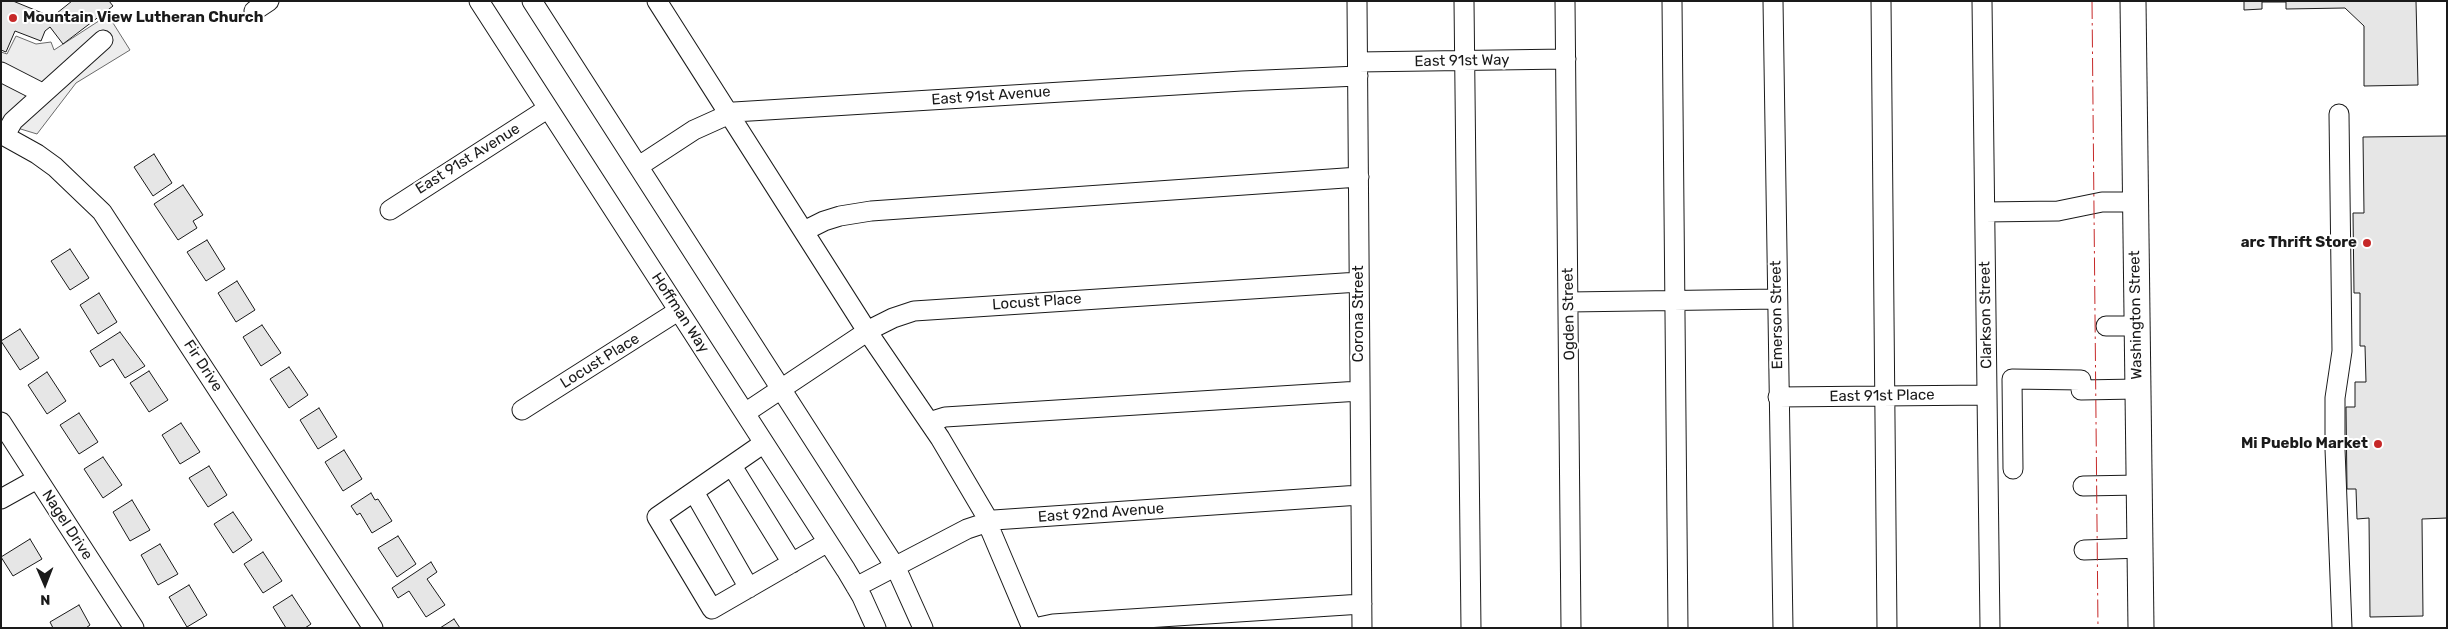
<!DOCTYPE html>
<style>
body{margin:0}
#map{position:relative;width:2448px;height:629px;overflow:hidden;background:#fff;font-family:Rubik,sans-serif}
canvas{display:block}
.frame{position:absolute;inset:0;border:2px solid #1a1a1a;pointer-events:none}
.north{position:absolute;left:20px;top:559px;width:50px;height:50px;-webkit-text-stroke:4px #fff;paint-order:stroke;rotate:179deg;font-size:14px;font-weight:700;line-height:20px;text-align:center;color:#1a1a1a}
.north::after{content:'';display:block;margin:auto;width:18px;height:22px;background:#1a1a1a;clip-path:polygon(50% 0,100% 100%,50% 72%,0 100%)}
</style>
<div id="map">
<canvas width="2448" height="629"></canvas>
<div class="frame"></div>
<div class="north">N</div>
</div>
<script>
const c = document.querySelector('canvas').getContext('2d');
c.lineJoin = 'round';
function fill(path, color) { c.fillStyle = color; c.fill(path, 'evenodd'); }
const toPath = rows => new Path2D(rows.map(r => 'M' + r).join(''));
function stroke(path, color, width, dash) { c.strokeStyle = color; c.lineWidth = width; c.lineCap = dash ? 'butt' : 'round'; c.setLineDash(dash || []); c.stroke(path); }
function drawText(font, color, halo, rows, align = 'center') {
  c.font = font + ' Rubik,sans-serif'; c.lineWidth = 4; c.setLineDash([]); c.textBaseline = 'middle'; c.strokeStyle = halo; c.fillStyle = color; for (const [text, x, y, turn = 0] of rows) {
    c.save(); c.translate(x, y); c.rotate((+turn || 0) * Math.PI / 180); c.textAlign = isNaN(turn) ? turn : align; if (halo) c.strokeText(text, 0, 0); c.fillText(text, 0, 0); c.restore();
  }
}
const built = toPath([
 [108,15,130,50,76,83,37,134,1,123,1,52,7,54,16,36,36,44,51,42,54,50,108,15]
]);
const building = toPath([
 [1,1,13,1,52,17,72,1,109,1,113,6,63,44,50,27,45,31,41,41,15,31,6,52,1,50,1,1],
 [2244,1,2416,1,2418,85,2364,86,2364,26,2345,8,2286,9,2286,2,2262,2,2262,9,2244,10,2244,1],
 [2447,136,2447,518,2422,519,2423,616,2370,617,2369,518,2357,519,2356,489,2347,489,2346,407,2355,407,2355,382,2366,382,2365,346,2360,346,2360,293,2354,293,2353,213,2364,213,2363,137,2447,136],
 [154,154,172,183,153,196,134,167,154,154],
 [183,185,203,215,193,221,197,228,178,240,154,204,183,185],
 [207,240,225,269,206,281,187,252,207,240],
 [70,249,89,278,70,290,51,261,70,249],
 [237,281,255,310,236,322,218,293,237,281],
 [99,293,117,322,98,334,80,305,99,293],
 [262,325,281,353,261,366,243,337,262,325],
 [20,329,39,358,20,370,1,341,20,329],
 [120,332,145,366,125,378,113,359,100,367,90,351,120,332],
 [289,367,308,395,289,408,270,379,289,367],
 [149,371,168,400,149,412,130,383,149,371],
 [47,372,66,401,47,414,28,385,47,372],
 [319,408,337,437,318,449,300,420,319,408],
 [79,413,98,442,79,454,60,425,79,413],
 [181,423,200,452,180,464,162,435,181,423],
 [344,450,362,479,343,491,325,462,344,450],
 [103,457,122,485,103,498,84,469,103,457],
 [209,466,227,495,208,507,189,478,209,466],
 [371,493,375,500,378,499,392,521,372,533,360,513,357,515,351,506,371,493],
 [132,500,150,530,130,541,113,512,132,500],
 [233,512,252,540,233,553,214,524,233,512],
 [398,536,416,564,397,577,378,548,398,536],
 [30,539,42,559,13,576,1,557,30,539],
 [160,544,178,574,158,585,141,555,160,544],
 [263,552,282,581,263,593,244,564,263,552],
 [431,562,437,572,427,579,445,605,426,617,409,591,398,598,392,588,431,562],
 [189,585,207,615,187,627,169,597,189,585],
 [292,595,311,624,305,628,286,628,273,607,292,595],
 [79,605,90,625,86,628,53,628,50,622,79,605],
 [454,619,460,628,440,628,454,619]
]);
const minor = toPath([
 [479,1,846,570,862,597,876,628],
 [532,1,896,568,923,628],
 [657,1,867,331,940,438,989,521],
 [1357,1,1362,628],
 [1464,1,1471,628],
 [1565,1,1571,628],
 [1672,1,1678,628],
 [1773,1,1783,628],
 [1881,1,1887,628],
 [1982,1,1990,628],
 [254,11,269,1],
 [1358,62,1566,59],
 [1,72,42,93],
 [2339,114,2342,351,2335,398,2335,449,2342,628],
 [1,134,37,154,55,167,102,212,373,628],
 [5,135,13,121,103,40],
 [639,166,694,130,734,112,1242,81,1358,76],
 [390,210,547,109],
 [1985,212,2058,211,2102,202,2135,202],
 [804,231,824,221,840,216,871,211,1359,177],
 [1569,302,1777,299],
 [2106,326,2137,326],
 [1778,397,1987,395],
 [522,410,678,311],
 [745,413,871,329,893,318,914,311,1359,282],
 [1,422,134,628],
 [929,422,945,417,1360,391],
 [764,443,657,517,712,609,828,542],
 [732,466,792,563],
 [2013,469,2012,379,2081,380,2081,390,2137,389],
 [2083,486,2139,485],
 [694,492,749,588],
 [1,499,37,479],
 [987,522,1032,628],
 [2084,550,2140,548],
 [856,587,967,529,994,520,1360,495],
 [1034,628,1053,624,1362,604]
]);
const major = toPath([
 [2133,1,2141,628]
]);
const power = toPath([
 [2092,1,2098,628]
]);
const markers = [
 [13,18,5,"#c62828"],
 [2367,243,5,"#c62828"],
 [2378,444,5,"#c62828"]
];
const poiNames = [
 ["Mountain View Lutheran Church",23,18,"left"],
 ["arc Thrift Store",2357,243],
 ["Mi Pueblo Market",2368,444]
];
const streetNames = [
 ["East 91st Way",1462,61,-1],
 ["East 91st Avenue",991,96,-4],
 ["East 91st Avenue",468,159,-32],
 ["Locust Place",1037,302,-4],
 ["Hoffman Way",680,313,57],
 ["Corona Street",1359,314,-90],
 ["Ogden Street",1569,314,-91],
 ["Emerson Street",1777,315,-91],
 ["Clarkson Street",1986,315,-91],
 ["Washington Street",2136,315,-91],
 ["Locust Place",600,361,-32],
 ["Fir Drive",203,366,57],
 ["East 91st Place",1882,396,-1],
 ["East 92nd Avenue",1101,513,-4],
 ["Nagel Drive",67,525,57]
];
fill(built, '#ededed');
stroke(built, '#6a6a6a', 1);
fill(building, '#e6e6e6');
stroke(building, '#1a1a1a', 1);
stroke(minor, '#1a1a1a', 21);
stroke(major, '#1a1a1a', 27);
stroke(minor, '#fff', 19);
stroke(major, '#fff', 25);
stroke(power, '#c62828', 1, [18, 4, 2.5, 4]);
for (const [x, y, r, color] of markers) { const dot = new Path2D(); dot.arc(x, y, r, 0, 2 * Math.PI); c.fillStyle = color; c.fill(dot); stroke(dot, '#fff', 2); }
drawText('bold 15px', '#1a1a1a', '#fff', poiNames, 'right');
drawText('15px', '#1a1a1a', '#fff', streetNames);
</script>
